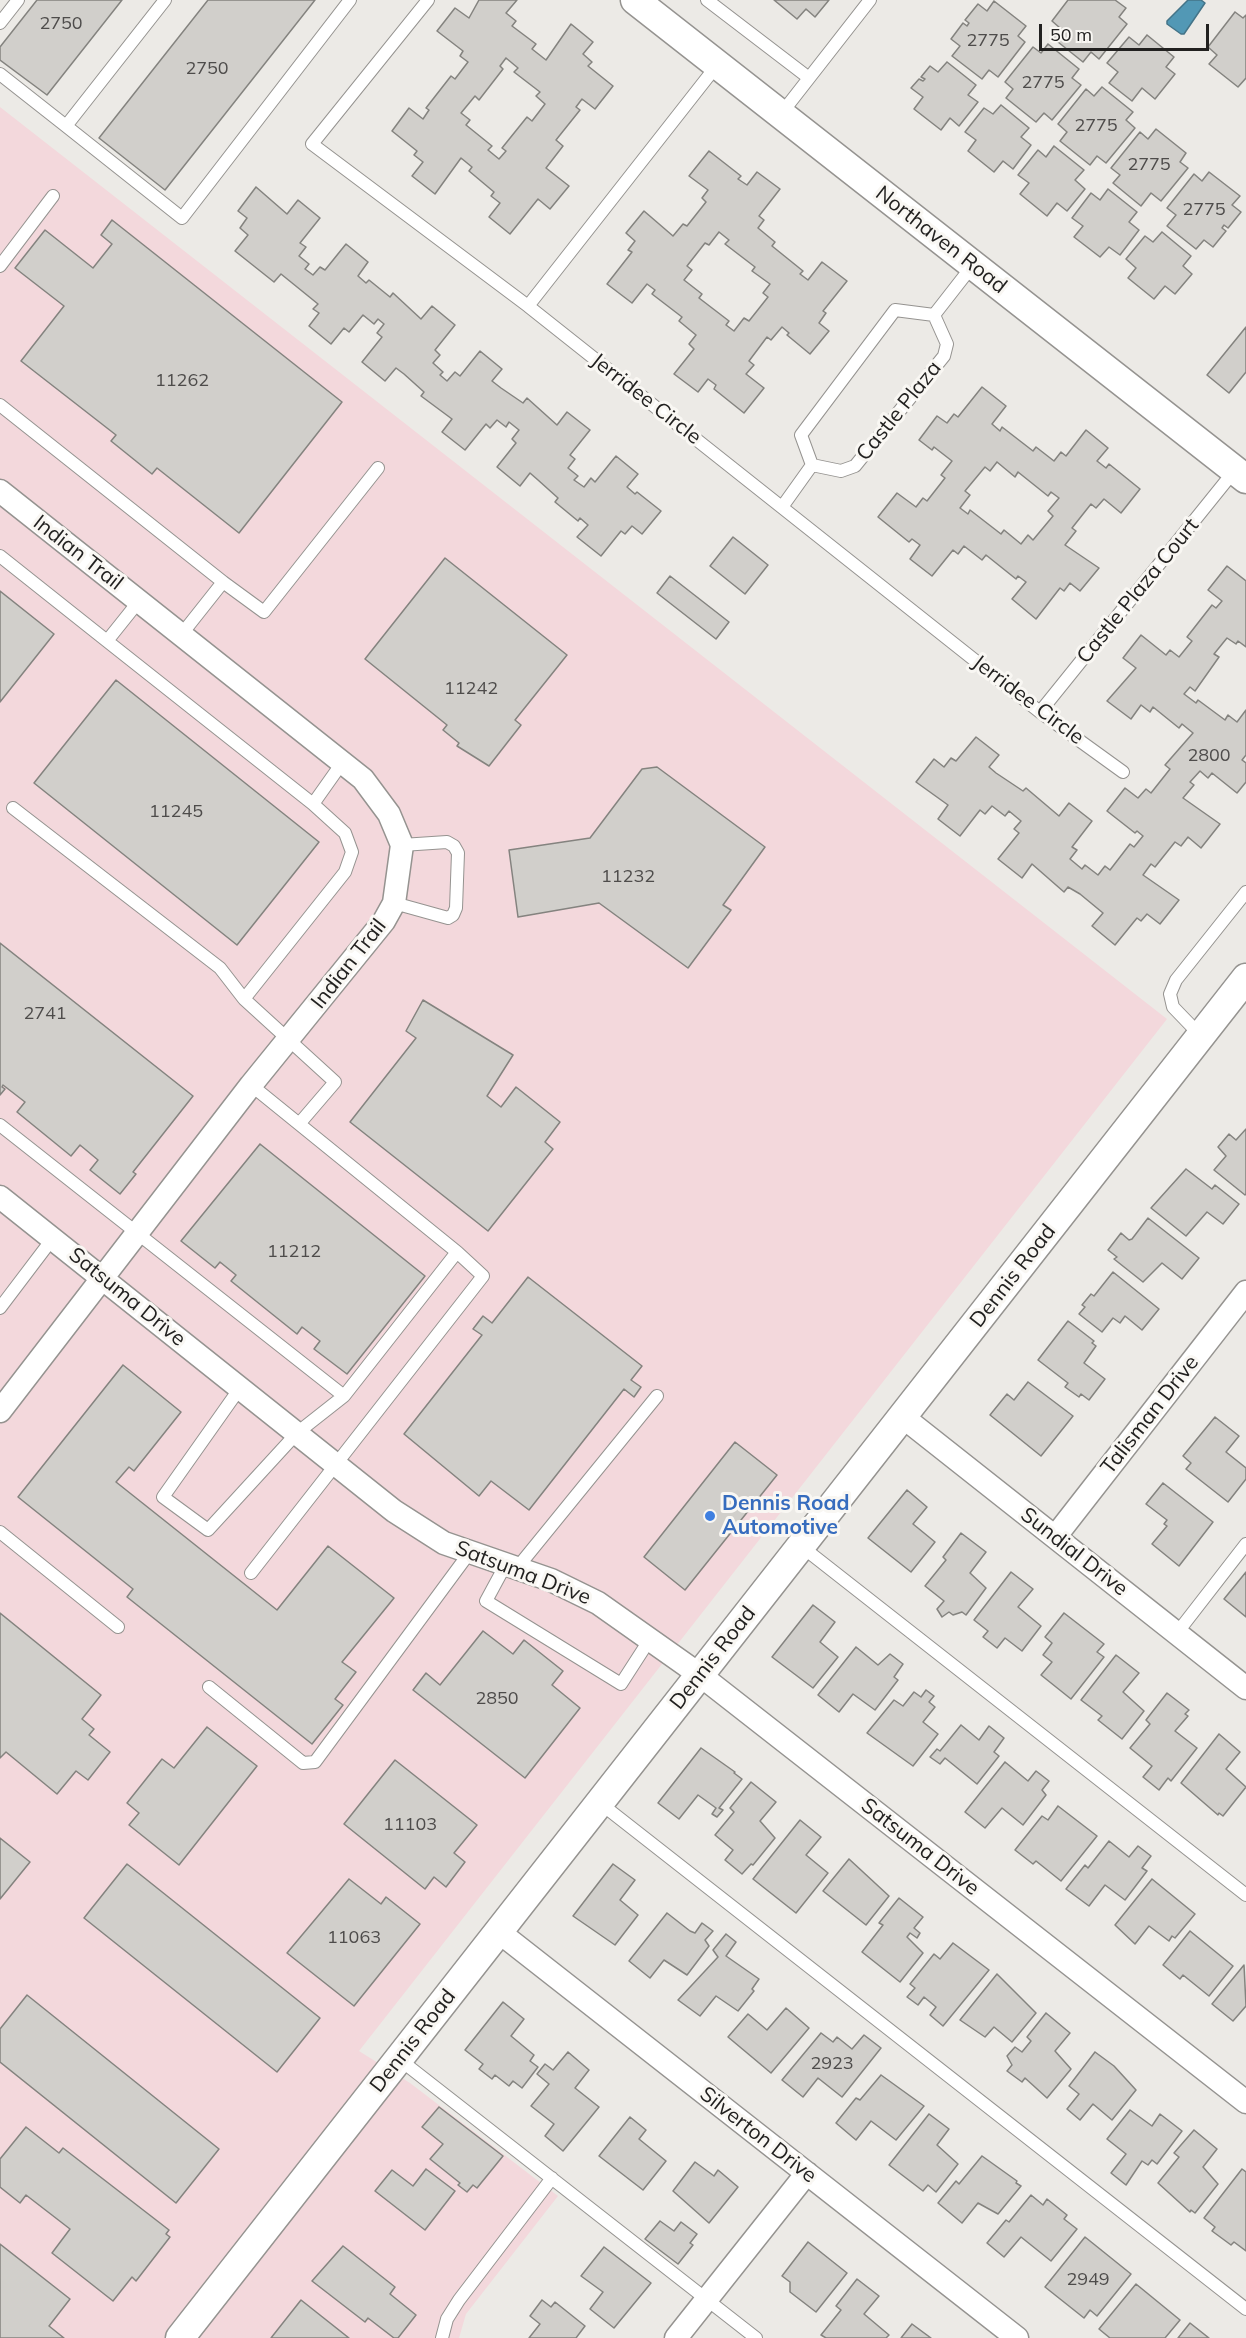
<!DOCTYPE html>
<style>
body{margin:0}
#map{position:relative;width:1246px;height:2338px;overflow:hidden;background:#eceae6;font-family:Mulish,sans-serif}
canvas{display:block}
.scale{position:absolute;left:1039px;top:24px;width:170px;height:27px;box-sizing:border-box;border:3px solid #222120;border-top:0;padding-left:8px;font-size:18px;line-height:21px;white-space:nowrap;color:#222120;-webkit-text-stroke:4px #f9f7f3;paint-order:stroke}
</style>
<div id="map">
<canvas width="1246" height="2338"></canvas>
<div class="scale">50 m</div>
</div>
<script>
const c = document.querySelector('canvas').getContext('2d');
c.lineJoin = 'round';
function fill(path, color) { c.fillStyle = color; c.fill(path, 'evenodd'); }
const toPath = rows => new Path2D(rows.map(r => 'M' + r).join(''));
function stroke(path, color, width, dash) { c.strokeStyle = color; c.lineWidth = width; c.lineCap = dash ? 'butt' : 'round'; c.setLineDash(dash || []); c.stroke(path); }
function drawText(font, color, halo, rows, align = 'center') {
  c.font = font + ' Mulish,sans-serif'; c.lineWidth = 6; c.setLineDash([]); c.textBaseline = 'middle'; c.strokeStyle = halo; c.fillStyle = color; for (const [text, x, y, turn = 0] of rows) {
    c.save(); c.translate(x, y); c.rotate((+turn || 0) * Math.PI / 180); c.textAlign = isNaN(turn) ? turn : align; if (halo) c.strokeText(text, 0, 0); c.fillText(text, 0, 0); c.restore();
  }
}
const commercial = toPath([
 [0,107,1167,1019,359,2051,410,2083,558,2196,466,2314,459,2338,0,2338]
]);
const water = toPath([
 [1188,0,1201,0,1205,3,1184,34,1181,34,1167,24,1167,21,1188,0]
]);
const building = toPath([
 [37,0,122,0,47,95,0,60,0,47,37,0],
 [208,0,315,0,165,190,99,138,208,0],
 [479,0,517,0,506,13,516,21,512,26,536,44,532,49,546,60,571,24,593,42,583,54,592,62,588,66,613,86,595,109,582,99,576,107,580,110,556,140,563,146,546,168,569,186,550,209,538,199,510,234,489,217,500,203,491,196,494,192,469,171,472,167,461,158,435,194,412,176,423,162,414,155,417,151,392,131,409,108,423,119,429,110,426,108,451,76,455,79,468,62,460,56,463,51,437,31,455,8,469,18,479,0],
 [506,58,518,68,514,72,540,92,536,96,545,104,532,121,527,117,502,148,506,151,499,159,488,150,492,146,466,125,470,120,461,113,475,96,479,100,503,69,500,66,506,58],
 [774,0,829,0,815,17,806,9,797,19,774,0],
 [1068,0,1115,0,1126,8,1119,17,1127,24,1099,59,1091,52,1083,62,1053,38,1060,28,1052,21,1068,0],
 [994,1,1026,26,1018,36,1025,42,998,77,989,70,982,79,952,56,960,46,951,39,963,23,967,26,969,23,965,20,978,4,987,11,994,1],
 [1235,12,1243,18,1246,15,1246,78,1238,87,1209,64,1217,55,1208,47,1235,12],
 [1147,35,1174,57,1166,67,1175,74,1155,99,1142,88,1132,101,1109,83,1118,72,1107,63,1129,37,1139,45,1147,35],
 [1048,44,1079,69,1072,78,1081,85,1052,120,1044,113,1036,122,1006,98,1013,89,1005,82,1033,47,1041,53,1048,44],
 [947,62,976,85,968,95,978,102,959,126,950,118,941,130,914,109,923,97,911,88,919,79,923,81,925,79,921,77,930,66,938,72,947,62],
 [1102,87,1133,112,1126,120,1135,128,1106,163,1097,156,1090,165,1060,141,1067,132,1058,124,1086,89,1094,96,1102,87],
 [1001,105,1029,128,1021,137,1031,145,1013,169,1003,161,994,172,968,151,976,140,965,132,984,108,993,114,1001,105],
 [1156,129,1186,153,1180,162,1188,168,1161,201,1151,193,1141,206,1113,183,1120,175,1111,168,1140,132,1148,139,1156,129],
 [1054,146,1084,170,1075,180,1085,189,1067,211,1057,203,1047,216,1020,194,1029,183,1018,175,1038,150,1046,157,1054,146],
 [709,151,741,176,738,179,747,185,757,172,780,189,759,216,764,220,758,228,775,242,772,246,803,271,800,274,808,280,822,262,847,281,823,311,826,313,819,323,829,331,810,354,787,335,789,333,782,327,771,340,767,337,749,361,754,365,746,374,764,388,744,413,714,389,716,385,708,379,698,392,674,374,694,349,689,344,696,335,679,321,682,317,652,294,655,290,647,284,632,303,607,284,632,252,628,250,635,241,626,233,644,211,673,236,683,224,687,226,706,202,702,198,708,190,689,176,709,151],
 [719,232,729,240,725,244,755,267,752,271,770,284,763,293,768,297,749,321,744,318,734,331,726,325,729,321,699,298,702,294,684,280,692,270,687,266,705,243,709,245,719,232],
 [1209,172,1240,196,1232,205,1241,212,1228,228,1224,225,1222,228,1226,231,1213,247,1204,240,1196,249,1167,226,1176,215,1167,208,1194,174,1202,181,1209,172],
 [256,187,287,214,298,200,320,218,300,243,306,247,299,256,309,264,305,269,313,275,320,267,325,270,346,244,368,262,358,276,366,283,369,280,390,297,393,293,421,319,432,306,455,325,435,350,440,355,433,363,443,372,440,375,447,381,455,372,460,376,480,351,502,369,492,381,501,388,523,403,527,398,557,425,567,412,590,430,570,455,575,459,568,468,578,476,574,480,584,487,591,478,595,482,616,456,638,474,627,487,635,494,637,492,661,511,642,534,632,526,625,534,621,531,601,556,577,537,588,525,580,518,578,521,555,502,558,498,538,480,530,473,520,486,497,467,516,443,512,439,519,430,509,422,506,427,497,420,490,428,486,424,465,450,442,432,452,419,421,396,424,392,404,374,396,368,385,381,362,362,382,337,377,333,384,324,378,319,374,324,363,315,349,332,344,328,331,344,309,326,319,313,313,309,318,304,281,274,274,282,235,251,248,235,240,228,247,218,238,211,256,187],
 [1108,189,1137,212,1129,222,1139,230,1120,255,1109,247,1100,257,1074,237,1083,226,1072,218,1091,193,1100,200,1108,189],
 [112,220,342,402,239,533,157,468,152,474,111,441,116,435,21,361,64,306,15,268,45,230,93,268,112,244,101,235,112,220],
 [1162,232,1191,256,1183,266,1192,274,1175,294,1165,286,1154,299,1128,278,1136,268,1126,259,1145,236,1153,242,1162,232],
 [1246,327,1246,372,1229,393,1207,375,1246,327],
 [982,387,1006,406,992,424,1000,431,1002,427,1033,451,1036,447,1054,461,1061,452,1066,456,1086,430,1108,448,1097,461,1106,468,1109,464,1140,489,1121,513,1104,499,1096,508,1091,504,1072,528,1076,531,1065,545,1099,568,1080,591,1070,583,1064,591,1060,588,1036,619,1012,599,1026,582,1018,576,1016,579,986,555,982,560,964,546,958,554,953,550,932,576,910,559,920,545,912,539,909,542,878,517,897,493,916,507,923,498,927,501,945,478,941,475,952,461,934,447,932,450,919,440,937,416,947,423,954,414,958,417,982,387],
 [997,462,1015,477,1018,472,1048,496,1051,492,1059,498,1048,511,1053,516,1033,540,1028,535,1021,544,1004,530,1001,534,970,510,968,514,960,508,970,495,965,491,985,467,990,471,997,462],
 [733,537,768,565,745,594,710,566,733,537],
 [445,558,567,655,515,720,521,725,489,766,457,746,459,743,443,730,447,725,365,659,445,558],
 [1227,566,1246,581,1246,647,1238,641,1236,644,1227,638,1214,654,1219,657,1195,691,1190,687,1184,694,1196,703,1198,700,1225,720,1228,715,1237,722,1246,710,1246,755,1242,760,1246,763,1246,782,1237,793,1212,773,1208,778,1200,771,1190,782,1194,785,1183,798,1220,824,1201,848,1188,837,1181,846,1175,842,1155,867,1151,864,1143,875,1179,900,1160,924,1147,914,1141,921,1137,918,1115,945,1092,926,1103,913,1080,894,1068,887,1064,892,1032,864,1022,878,998,859,1019,833,1014,829,1021,821,1009,811,1005,816,992,806,985,814,980,810,960,836,938,819,948,805,916,782,934,759,944,767,951,758,956,761,976,737,999,755,989,767,996,773,1023,791,1026,788,1059,816,1069,803,1092,821,1072,847,1077,850,1070,859,1082,869,1085,865,1098,875,1105,866,1110,870,1130,844,1134,847,1143,836,1137,831,1135,833,1107,811,1125,788,1138,798,1146,789,1151,793,1170,769,1165,765,1193,733,1182,724,1179,728,1153,707,1150,712,1141,705,1131,719,1107,701,1136,668,1123,658,1141,635,1166,655,1170,650,1179,657,1192,641,1187,637,1212,605,1216,608,1222,601,1208,590,1227,566],
 [670,576,729,622,716,639,657,593,670,576],
 [0,591,54,634,0,702,0,591],
 [116,680,319,842,237,945,34,783,116,680],
 [657,767,765,847,723,905,731,910,688,968,599,903,518,917,509,850,590,838,642,769,657,767],
 [0,943,193,1096,133,1172,136,1174,120,1194,90,1170,98,1160,80,1145,71,1156,17,1112,25,1102,3,1085,2,1087,5,1089,0,1095,0,943],
 [423,1000,513,1055,487,1096,501,1107,516,1087,560,1122,545,1142,553,1149,488,1231,350,1122,416,1038,406,1031,423,1000],
 [1246,1129,1246,1194,1245,1195,1214,1170,1226,1156,1218,1147,1229,1134,1236,1140,1246,1129],
 [260,1144,425,1276,347,1374,314,1349,320,1341,302,1327,297,1334,231,1281,236,1275,220,1262,215,1268,181,1241,260,1144],
 [1186,1169,1212,1189,1215,1185,1239,1204,1223,1224,1207,1212,1186,1236,1151,1208,1186,1169],
 [1148,1218,1199,1258,1182,1279,1162,1263,1143,1282,1114,1259,1117,1257,1108,1250,1121,1233,1129,1240,1132,1239,1148,1218],
 [1113,1272,1159,1309,1142,1330,1125,1316,1120,1323,1113,1318,1102,1332,1079,1314,1085,1307,1082,1305,1091,1294,1094,1296,1113,1272],
 [528,1277,642,1366,631,1380,641,1387,634,1397,624,1389,529,1510,491,1481,479,1496,404,1434,482,1335,473,1329,483,1316,492,1323,528,1277],
 [1068,1321,1094,1341,1092,1343,1096,1346,1084,1363,1105,1379,1089,1400,1081,1394,1079,1397,1065,1387,1068,1383,1038,1360,1068,1321],
 [123,1365,181,1412,134,1471,129,1467,116,1482,277,1610,328,1546,394,1598,342,1662,356,1672,335,1699,343,1705,312,1744,127,1597,133,1589,18,1497,123,1365],
 [1028,1382,1073,1416,1041,1456,990,1415,1007,1394,1014,1400,1028,1382],
 [1215,1417,1239,1436,1226,1452,1246,1468,1246,1479,1228,1502,1186,1469,1191,1463,1183,1456,1215,1417],
 [735,1442,777,1475,685,1590,644,1557,735,1442],
 [1163,1483,1213,1522,1179,1566,1152,1544,1167,1526,1164,1524,1167,1520,1146,1504,1163,1483],
 [907,1490,927,1507,913,1524,935,1542,911,1572,868,1538,907,1490],
 [961,1533,986,1552,970,1573,986,1588,966,1615,962,1612,953,1615,949,1612,942,1617,937,1609,944,1601,925,1586,946,1560,943,1557,961,1533],
 [1011,1572,1033,1589,1018,1607,1041,1626,1022,1651,1005,1638,997,1648,983,1637,988,1631,974,1620,1011,1572],
 [1246,1572,1246,1617,1224,1599,1246,1572],
 [813,1605,835,1622,820,1642,838,1657,813,1688,772,1657,813,1605],
 [0,1613,101,1695,82,1719,94,1729,89,1735,110,1752,88,1780,76,1771,57,1794,6,1752,0,1758,0,1613],
 [1064,1613,1104,1644,1097,1652,1104,1657,1071,1699,1041,1675,1052,1662,1043,1655,1052,1643,1045,1637,1064,1613],
 [483,1631,513,1654,524,1640,563,1671,552,1685,580,1708,525,1778,413,1690,426,1673,440,1685,483,1631],
 [856,1647,878,1665,890,1654,903,1664,894,1677,898,1680,875,1710,853,1694,839,1712,818,1695,856,1647],
 [1116,1655,1139,1673,1123,1692,1144,1711,1122,1739,1098,1720,1102,1716,1081,1700,1116,1655],
 [926,1690,934,1696,929,1702,935,1707,923,1722,938,1734,913,1766,867,1733,894,1700,903,1706,914,1692,921,1697,926,1690],
 [1167,1693,1189,1710,1185,1714,1188,1716,1175,1731,1197,1748,1171,1781,1168,1778,1159,1790,1143,1777,1152,1766,1130,1748,1150,1724,1146,1720,1167,1693],
 [961,1725,979,1740,989,1726,1004,1738,994,1752,999,1756,977,1784,945,1758,940,1764,930,1757,937,1749,940,1751,961,1725],
 [207,1727,257,1766,179,1865,129,1825,139,1813,127,1803,162,1759,174,1768,207,1727],
 [1219,1734,1240,1752,1226,1769,1246,1787,1223,1816,1219,1813,1218,1815,1181,1783,1219,1734],
 [701,1748,735,1772,734,1773,742,1779,719,1808,723,1810,717,1817,712,1814,716,1808,698,1795,679,1819,658,1803,701,1748],
 [395,1760,477,1825,454,1853,465,1862,446,1887,434,1877,425,1889,344,1824,395,1760],
 [1005,1762,1028,1781,1036,1771,1049,1781,1042,1790,1046,1795,1023,1825,1002,1808,985,1828,965,1812,1005,1762],
 [751,1782,776,1802,760,1821,775,1838,753,1865,751,1864,742,1874,725,1860,733,1850,715,1835,734,1812,730,1808,751,1782],
 [1058,1806,1097,1836,1061,1881,1036,1861,1033,1864,1015,1850,1042,1816,1048,1820,1058,1806],
 [800,1820,821,1837,806,1855,828,1873,796,1913,753,1879,800,1820],
 [0,1838,30,1862,0,1899,0,1838],
 [1109,1841,1129,1857,1138,1846,1151,1856,1142,1868,1147,1871,1125,1900,1105,1885,1089,1906,1066,1889,1085,1865,1088,1868,1109,1841],
 [849,1859,889,1896,866,1925,823,1891,849,1859],
 [127,1864,320,2018,277,2072,84,1918,127,1864],
 [613,1864,635,1880,620,1900,638,1915,615,1945,573,1916,613,1864],
 [349,1879,381,1904,386,1897,420,1924,354,2006,287,1953,349,1879],
 [1152,1879,1195,1914,1175,1938,1172,1936,1169,1941,1149,1926,1135,1944,1115,1925,1152,1879],
 [899,1898,923,1917,914,1928,920,1933,917,1938,910,1933,907,1937,923,1953,900,1982,862,1952,883,1925,879,1923,899,1898],
 [667,1913,690,1931,695,1933,702,1923,713,1931,705,1940,709,1946,687,1975,664,1960,650,1978,629,1961,667,1913],
 [1190,1931,1233,1966,1209,1996,1183,1975,1180,1979,1163,1965,1190,1931],
 [726,1934,736,1942,726,1956,759,1979,752,1989,754,1991,738,2011,716,1996,700,2016,678,2000,718,1957,713,1950,726,1934],
 [953,1943,989,1970,943,2026,930,2015,936,2007,924,1997,918,2005,907,1997,915,1988,910,1984,934,1954,940,1959,953,1943],
 [1244,1965,1246,2006,1233,2021,1212,2004,1244,1965],
 [997,1974,1036,2013,1012,2042,994,2027,985,2037,960,2020,997,1974],
 [27,1995,219,2149,176,2203,0,2062,0,2029,27,1995],
 [503,2002,524,2019,511,2036,534,2055,530,2061,538,2067,522,2088,513,2081,509,2086,495,2075,492,2079,479,2069,483,2064,465,2050,503,2002],
 [786,2008,809,2028,771,2073,728,2037,748,2014,767,2030,786,2008],
 [1046,2013,1070,2033,1055,2051,1071,2069,1047,2098,1025,2078,1022,2082,1007,2071,1012,2065,1007,2056,1015,2047,1022,2052,1031,2041,1027,2037,1046,2013],
 [821,2033,833,2042,837,2037,852,2049,864,2035,881,2048,842,2097,818,2078,803,2097,782,2080,821,2033],
 [568,2052,589,2070,575,2088,599,2107,563,2151,545,2136,554,2124,531,2106,549,2084,537,2074,545,2064,553,2070,568,2052],
 [1095,2052,1114,2066,1136,2090,1112,2120,1093,2104,1080,2120,1067,2109,1079,2094,1069,2086,1095,2052],
 [881,2075,924,2106,896,2140,871,2121,856,2140,836,2123,856,2098,860,2100,881,2075],
 [439,2107,503,2156,477,2188,473,2185,467,2192,458,2185,460,2183,430,2159,443,2144,422,2127,439,2107],
 [1130,2110,1152,2126,1160,2114,1182,2131,1157,2164,1152,2160,1148,2165,1142,2161,1126,2185,1111,2173,1126,2154,1107,2139,1130,2110],
 [929,2114,949,2129,937,2145,958,2164,936,2192,928,2185,923,2191,889,2165,929,2114],
 [630,2117,646,2130,639,2139,666,2161,643,2190,599,2156,630,2117],
 [26,2127,59,2153,63,2148,169,2230,166,2234,170,2237,136,2281,132,2277,113,2301,52,2253,70,2229,26,2195,20,2203,0,2187,0,2159,26,2127],
 [1194,2130,1217,2149,1203,2167,1218,2184,1195,2213,1191,2210,1190,2212,1158,2183,1179,2157,1174,2153,1194,2130],
 [982,2156,1017,2181,1016,2183,1021,2186,998,2214,978,2203,962,2223,938,2203,956,2181,959,2184,982,2156],
 [695,2162,714,2176,718,2170,738,2187,709,2223,673,2191,695,2162],
 [426,2169,455,2191,425,2230,375,2191,392,2170,413,2186,426,2169],
 [1242,2169,1246,2172,1246,2251,1234,2242,1231,2245,1212,2231,1215,2227,1204,2218,1242,2169],
 [1031,2195,1043,2205,1047,2199,1067,2215,1064,2219,1077,2229,1051,2261,1021,2237,1004,2257,987,2243,1006,2220,1009,2222,1031,2195],
 [660,2221,674,2231,681,2222,697,2234,690,2243,693,2245,678,2264,645,2239,660,2221],
 [1085,2237,1131,2274,1097,2316,1090,2310,1084,2318,1045,2287,1085,2237],
 [808,2242,847,2273,816,2312,790,2292,790,2282,782,2276,808,2242],
 [0,2244,70,2299,49,2326,64,2338,0,2338,0,2244],
 [343,2246,395,2287,390,2294,416,2315,398,2338,394,2338,368,2318,365,2322,312,2281,343,2246],
 [604,2247,651,2283,614,2328,590,2309,603,2292,581,2276,604,2247],
 [857,2279,879,2296,864,2314,889,2335,886,2338,826,2338,821,2335,841,2310,836,2306,857,2279],
 [1136,2284,1180,2320,1165,2338,1110,2338,1099,2329,1136,2284],
 [301,2300,349,2338,271,2338,301,2300],
 [542,2300,551,2307,555,2302,585,2326,576,2338,529,2338,540,2324,530,2316,542,2300],
 [1190,2323,1209,2338,1178,2338,1190,2323],
 [912,2324,931,2338,901,2338,912,2324]
]);
const service = toPath([
 [165,0,66,126,182,218,350,0],
 [428,0,312,144,528,306,1040,712,1123,772],
 [707,0,809,78],
 [0,23,18,0],
 [0,74,66,126],
 [781,114,870,0],
 [0,266,53,196],
 [528,306,718,64],
 [0,405,223,582,181,635],
 [812,465,841,471,855,466,944,356,947,344,934,315],
 [782,507,812,465,801,435,895,310,934,315,973,265],
 [0,556,107,641,139,601],
 [223,582,264,612,378,468],
 [107,641,313,804,342,763],
 [1040,712,1235,470],
 [13,808,220,968,244,999],
 [394,903,448,918,453,915,456,908,458,853,454,846,447,842,402,845],
 [1201,1036,1173,1007,1170,994,1176,980,1246,892],
 [251,1085,457,1252,344,1396],
 [299,1124,335,1082,244,999,345,872,352,852,345,833,313,804],
 [0,1125,344,1396,297,1433,208,1530,163,1497,240,1388],
 [0,1308,53,1238],
 [0,1532,118,1627],
 [801,1546,1246,1895],
 [506,1564,486,1601,621,1684,650,1639],
 [517,1568,657,1396],
 [251,1573,483,1276,457,1252],
 [1177,1633,1246,1544],
 [209,1687,303,1763,315,1762,470,1552],
 [600,1803,1246,2309],
 [399,2059,756,2338],
 [442,2338,447,2319,459,2300,552,2178]
]);
const minor = toPath([
 [0,491,363,779,389,814,402,845,394,903,384,921,251,1085,0,1411],
 [0,1197,394,1511,444,1543,551,1580,598,1603,700,1675,1246,2102],
 [903,1417,1246,1688],
 [1055,1537,1246,1292],
 [499,1932,1017,2338],
 [676,2338,807,2173]
]);
const tertiary = toPath([
 [635,0,1246,479],
 [180,2338,1246,978]
]);
const markers = [
 [710,1516,6,"#3f7fe0"]
];
const numberNames = [
 ["2750",61,24],
 ["2775",988,41],
 ["2750",207,69],
 ["2775",1043,83],
 ["2775",1096,126],
 ["2775",1149,165],
 ["2775",1204,210],
 ["11262",182,381],
 ["11242",471,689],
 ["2800",1209,756],
 ["11245",176,812],
 ["11232",628,877],
 ["2741",45,1014],
 ["11212",294,1252],
 ["2850",497,1699],
 ["11103",410,1825],
 ["11063",354,1938],
 ["2923",832,2064],
 ["2949",1088,2280]
];
const streetNames = [
 ["Northaven Road",941,240,38],
 ["Jerridee Circle",646,399,38],
 ["Castle Plaza",899,411,-51],
 ["Indian Trail",78,553,38],
 ["Castle Plaza Court",1138,591,-51],
 ["Jerridee Circle",1028,700,37],
 ["Indian Trail",349,964,-52],
 ["Dennis Road",1013,1276,-52],
 ["Satsuma Drive",127,1297,39],
 ["Talisman Drive",1150,1415,-52],
 ["Sundial Drive",1074,1552,38],
 ["Satsuma Drive",523,1573,21],
 ["Dennis Road",713,1658,-52],
 ["Satsuma Drive",920,1847,38],
 ["Dennis Road",413,2041,-52],
 ["Silverton Drive",758,2135,38]
];
const shopNames = [
 ["Dennis Road",722,1504],
 ["Automotive",722,1528]
];
fill(commercial, '#f3d8dc');
fill(water, '#5298b5');
stroke(water, '#447488', 1.5);
fill(building, '#d1cfcb');
stroke(building, '#84837f', 1.5);
stroke(service, '#959390', 14);
stroke(minor, '#959390', 25);
stroke(tertiary, '#959390', 31);
stroke(service, '#fff', 12);
stroke(minor, '#fff', 22);
stroke(tertiary, '#fff', 28);
for (const [x, y, r, color] of markers) { const dot = new Path2D(); dot.arc(x, y, r, 0, 2 * Math.PI); c.fillStyle = color; c.fill(dot); stroke(dot, '#f9f7f3', 2); }
drawText('18px', '#4e4c4b', null, numberNames);
drawText('21px', '#222120', '#f9f7f3', streetNames);
drawText('bold 21px', '#366cbe', '#f9f7f3', shopNames, 'left');
</script>
